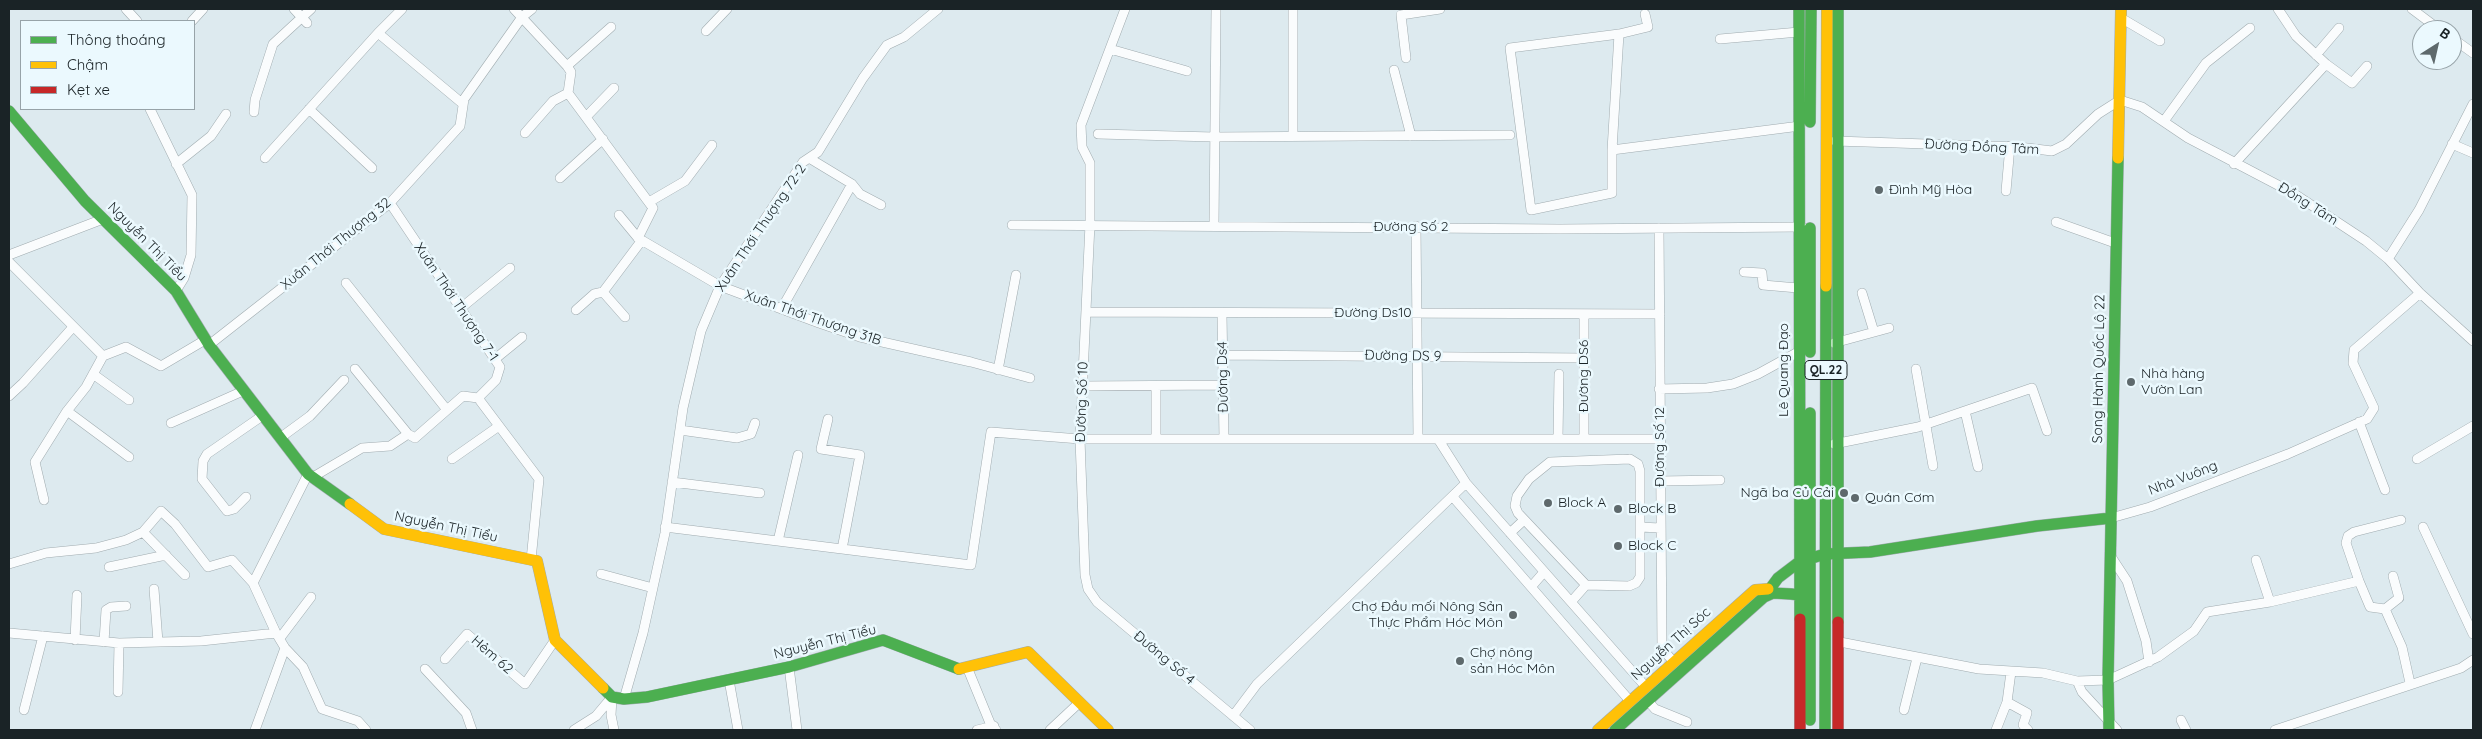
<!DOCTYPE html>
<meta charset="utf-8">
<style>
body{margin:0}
#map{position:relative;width:2482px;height:739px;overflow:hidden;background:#ddeaef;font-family:Quicksand,sans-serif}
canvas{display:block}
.frame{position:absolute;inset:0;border:10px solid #1a2326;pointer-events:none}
.legend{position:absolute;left:20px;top:20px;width:175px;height:90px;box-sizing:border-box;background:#ebf9fe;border:1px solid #97a3a8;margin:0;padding:6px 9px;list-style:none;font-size:15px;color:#1a2326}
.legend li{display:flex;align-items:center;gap:10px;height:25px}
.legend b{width:25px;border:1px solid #97a3a8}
.north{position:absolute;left:2412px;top:20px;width:50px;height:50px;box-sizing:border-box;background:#ebf9fe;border:1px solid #97a3a8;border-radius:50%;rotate:35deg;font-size:14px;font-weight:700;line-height:20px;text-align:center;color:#1a2326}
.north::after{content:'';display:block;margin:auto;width:18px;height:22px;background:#5e696c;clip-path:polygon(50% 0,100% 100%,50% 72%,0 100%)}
</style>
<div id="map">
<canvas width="2482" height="739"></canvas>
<div class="frame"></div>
<ul class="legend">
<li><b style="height:6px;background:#4caf50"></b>Thông thoáng</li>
<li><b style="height:6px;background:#ffc107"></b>Chậm</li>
<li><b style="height:6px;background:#c62828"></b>Kẹt xe</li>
</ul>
<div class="north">B</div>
</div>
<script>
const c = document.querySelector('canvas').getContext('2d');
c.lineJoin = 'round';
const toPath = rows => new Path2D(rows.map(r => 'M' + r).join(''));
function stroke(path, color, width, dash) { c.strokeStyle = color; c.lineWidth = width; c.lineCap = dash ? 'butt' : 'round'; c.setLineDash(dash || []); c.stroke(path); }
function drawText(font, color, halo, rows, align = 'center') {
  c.font = font + ' Quicksand,sans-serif'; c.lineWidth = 5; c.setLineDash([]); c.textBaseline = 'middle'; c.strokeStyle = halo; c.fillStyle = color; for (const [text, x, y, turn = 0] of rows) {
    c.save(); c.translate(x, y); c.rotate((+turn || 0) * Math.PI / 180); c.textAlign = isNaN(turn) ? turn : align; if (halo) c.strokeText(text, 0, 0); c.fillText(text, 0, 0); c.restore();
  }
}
const street = toPath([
 [126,9,137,21],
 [294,9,307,23],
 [514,9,567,66,571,72,568,93,653,208,638,238,720,286,819,323,860,337,971,362,1030,378],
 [1125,9,1081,125,1082,147,1090,163,1090,224,1080,439,1085,575,1088,589,1097,602,1250,730],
 [1293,9,1293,135],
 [2278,9,2296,36,2326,64,2352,83,2367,66],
 [2412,9,2440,30],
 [2121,18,2160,41],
 [192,21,203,9],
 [706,31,727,9],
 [378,33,402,9],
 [1619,34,1612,150,1612,193,1531,210,1510,48,1619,34,1648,27,1645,14],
 [2452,38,2473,53],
 [1720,39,1799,32],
 [1110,49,1187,71],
 [2316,55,2339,28],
 [1406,58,1401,15,1440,9],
 [567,66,611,27],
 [1394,70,1411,136],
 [150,109,192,195,191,255,184,278,176,291],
 [309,109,372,168],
 [254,112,255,100,273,44,311,9],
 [586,117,614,88],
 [2164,121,2206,63,2250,28],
 [525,133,553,101,568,93],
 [1098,134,1214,137,1510,135],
 [1835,141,2019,147,2052,151,2066,144,2098,114,2120,100,2142,107,2188,138,2293,193,2366,241,2388,259,2420,293,2473,341],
 [2452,144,2473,153],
 [1612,150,1800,126],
 [265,158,378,33,463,104],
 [809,158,852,184,860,194,881,205],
 [176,164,211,136,226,114],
 [2234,164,2326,64],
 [560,178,603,139],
 [2006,191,2010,146],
 [649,202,685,181,712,145],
 [390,203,500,367,496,380,478,398,539,479,531,560],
 [619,215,638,238],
 [2056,222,2115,243],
 [1012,225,1560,229,1802,227],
 [1214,225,1216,9],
 [1416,226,1418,439],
 [1659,228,1662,649,1674,662],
 [9,255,103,219],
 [2388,259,2419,210,2473,104],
 [9,262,103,356,126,347,161,366,205,340],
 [1744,272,1762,273,1763,285,1798,288],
 [346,283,447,410],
 [1862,293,1874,332],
 [461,308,510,268],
 [782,308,852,184],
 [576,310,594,294,603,292],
 [1087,312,1660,314],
 [1222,314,1224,439],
 [1584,314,1584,439],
 [625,317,603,292,642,240],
 [1834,343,1889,328],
 [209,345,390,203,460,126,464,99,522,17,532,9],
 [1223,355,1584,358],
 [495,359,522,337],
 [1916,369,1933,466],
 [998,370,1016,275],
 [93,374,129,400],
 [1083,386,1223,385],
 [1659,389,1707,388,1733,384,1758,374,1800,351],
 [9,396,23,383,73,327],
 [67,411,129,457],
 [1965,411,1978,467],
 [828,419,821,449,860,455,842,549],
 [2359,422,2385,490],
 [171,423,243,391],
 [680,430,737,438,751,434,755,423],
 [408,434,415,438,463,396,478,398],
 [280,438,310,416,344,380],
 [1156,439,1156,386],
 [1438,439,1466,483,1646,687],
 [1558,439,1559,374],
 [1834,444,1918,427,2032,388,2047,431],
 [452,459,499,426],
 [1630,459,1638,464,1640,471,1640,577,1636,583,1629,586,1586,585,1518,513,1515,506,1517,496,1529,479,1550,462,1630,459],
 [2417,459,2473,426],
 [308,474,253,583,276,633,285,648,303,667,322,709,358,721,366,730],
 [313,477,362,448,390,446,408,434,355,369],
 [1660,481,1720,480],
 [672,482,760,493],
 [246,497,234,509,227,511,202,479,203,461,207,454,262,416],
 [1453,497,1630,701],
 [44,500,35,462,67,411,86,387,103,356],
 [2111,518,2150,507,2288,454,2367,419,2374,408,2353,363,2354,350,2420,293],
 [665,527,971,565,991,432,1080,439,1659,439],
 [1640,527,1660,528],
 [2423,527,2473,634],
 [143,532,185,575],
 [1510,533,1524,520],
 [778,541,798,455],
 [2110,555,2127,581,2146,641,2149,662],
 [2256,560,2270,602],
 [9,564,46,553,96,548,126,540,143,532,161,511,175,524,208,567,232,560,253,583],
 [109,567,166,555],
 [601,574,653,588],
 [2359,581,2346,543,2348,536,2354,532,2401,520],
 [1531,587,1544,572],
 [154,589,158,642],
 [1571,602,1586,585],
 [2385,609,2399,598,2393,576],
 [9,633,119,643,201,641,276,633],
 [280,638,311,597],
 [75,640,77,595],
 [104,642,106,610,111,607,126,606],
 [1840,642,1979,669,2043,673,2077,681,2082,692,2117,730],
 [445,659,467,634,525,684,555,640],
 [789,667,797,730],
 [967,667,990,723,996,730],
 [425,669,466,713,472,730],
 [2011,672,2007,702,2027,713,2023,725,2028,730],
 [729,680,738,730],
 [2077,681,2108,680,2158,657,2194,631,2207,612,2270,602,2359,581,2370,607,2385,609,2402,647,2410,683],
 [118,692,119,643],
 [612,698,611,715,614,730],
 [624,699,643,633,665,533,683,408,701,331,720,286,803,162,818,152,863,78,887,45,904,37,938,9],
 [1648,701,1655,709,1687,722],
 [24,710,43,636],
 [1904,710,1917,658],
 [1233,716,1257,684,1466,483],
 [2181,720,2186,730],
 [255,730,285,648],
 [574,730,596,716,612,697],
 [977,730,994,726],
 [1050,730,1080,702],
 [1996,730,2007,702],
 [2275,730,2461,668,2473,660]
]);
const fast = toPath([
 [1799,9,1800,619],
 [1838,9,1838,622],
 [9,111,85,201,176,291,209,345,308,474,350,504],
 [1810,122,1811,9],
 [1810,228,1810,352],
 [1810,413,1810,720],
 [1764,597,1773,593,1791,594,1799,595,1807,601],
 [603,688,612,697,624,699,647,697,789,667,883,640,959,669],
 [1615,730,1764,597,1778,578,1799,562,1825,554,1870,552,2037,526,2111,518],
 [1825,730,1826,286],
 [2109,730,2108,680,2118,158]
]);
const slow = toPath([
 [2118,158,2121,9],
 [1826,286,1827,9],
 [350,504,384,529,537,561,555,640,603,688],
 [959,669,1028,652,1108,730],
 [1598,730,1755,590,1768,589]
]);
const jam = toPath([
 [1800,619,1800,730],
 [1838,622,1838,730]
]);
const markers = [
 [1879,190,5,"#5e696c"],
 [2131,382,5,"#5e696c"],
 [1844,493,5,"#5e696c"],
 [1855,498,5,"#5e696c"],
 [1548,503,5,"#5e696c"],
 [1618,509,5,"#5e696c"],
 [1618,546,5,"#5e696c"],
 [1513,615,5,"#5e696c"],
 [1460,661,5,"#5e696c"]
];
const shields = [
 [1826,370,42]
];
const shieldNames = [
 ["QL.22",1826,370]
];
const streetNames = [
 ["Đường Đồng Tâm",1982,147,3],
 ["Đồng Tâm",2308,204,32],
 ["Đường Số 2",1411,227],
 ["Xuân Thới Thượng 72-2",761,228,-56],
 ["Nguyễn Thị Tiểu",147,242,45],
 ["Xuân Thới Thượng 32",336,244,-39],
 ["Xuân Thới Thượng 7-1",456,302,56],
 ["Đường Ds10",1373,313],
 ["Xuân Thới Thượng 31B",813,318,19],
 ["Đường DS 9",1403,356,1],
 ["Song Hành Quốc Lộ 22",2099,369,-89],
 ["Lê Quang Đạo",1784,370,-90],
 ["Đường DS6",1584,376,-90],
 ["Đường Ds4",1223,377,-91],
 ["Đường Số 10",1082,402,-88],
 ["Đường Số 12",1660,447,-90],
 ["Nhà Vuông",2183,478,-21],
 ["Nguyễn Thị Tiểu",446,527,12],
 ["Nguyễn Thị Tiểu",825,642,-14],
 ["Nguyễn Thị Sóc",1671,644,-42],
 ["Hẻm 62",492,655,41],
 ["Đường Số 4",1164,658,40]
];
const poiNames = [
 ["Đình Mỹ Hòa",1889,190],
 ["Nhà hàng",2141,374],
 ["Vườn Lan",2141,390],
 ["Ngã ba Củ Cải",1834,493,"right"],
 ["Quán Cơm",1865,498],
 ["Block A",1558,503],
 ["Block B",1628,509],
 ["Block C",1628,546],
 ["Chợ Đầu mối Nông Sản",1503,607,"right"],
 ["Thực Phẩm Hóc Môn",1503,623,"right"],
 ["Chợ nông",1470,653],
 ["sản Hóc Môn",1470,669]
];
stroke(street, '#a0abaf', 10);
stroke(fast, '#a0abaf', 12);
stroke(slow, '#a0abaf', 12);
stroke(jam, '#a0abaf', 12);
stroke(street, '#fafcfd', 9);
stroke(fast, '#4caf50', 11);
stroke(slow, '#ffc107', 11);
stroke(jam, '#c62828', 11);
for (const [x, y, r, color] of markers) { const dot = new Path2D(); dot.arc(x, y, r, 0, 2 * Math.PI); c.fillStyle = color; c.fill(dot); stroke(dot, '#ebf9fe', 2); }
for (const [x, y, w] of shields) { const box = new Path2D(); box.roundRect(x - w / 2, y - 9.5, w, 19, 4); c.fillStyle = '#ebf9fe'; c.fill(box); stroke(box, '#1a2326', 1); }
drawText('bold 12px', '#1a2326', null, shieldNames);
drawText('14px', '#1a2326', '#ebf9fe', streetNames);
drawText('14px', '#1a2326', '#ebf9fe', poiNames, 'left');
</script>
